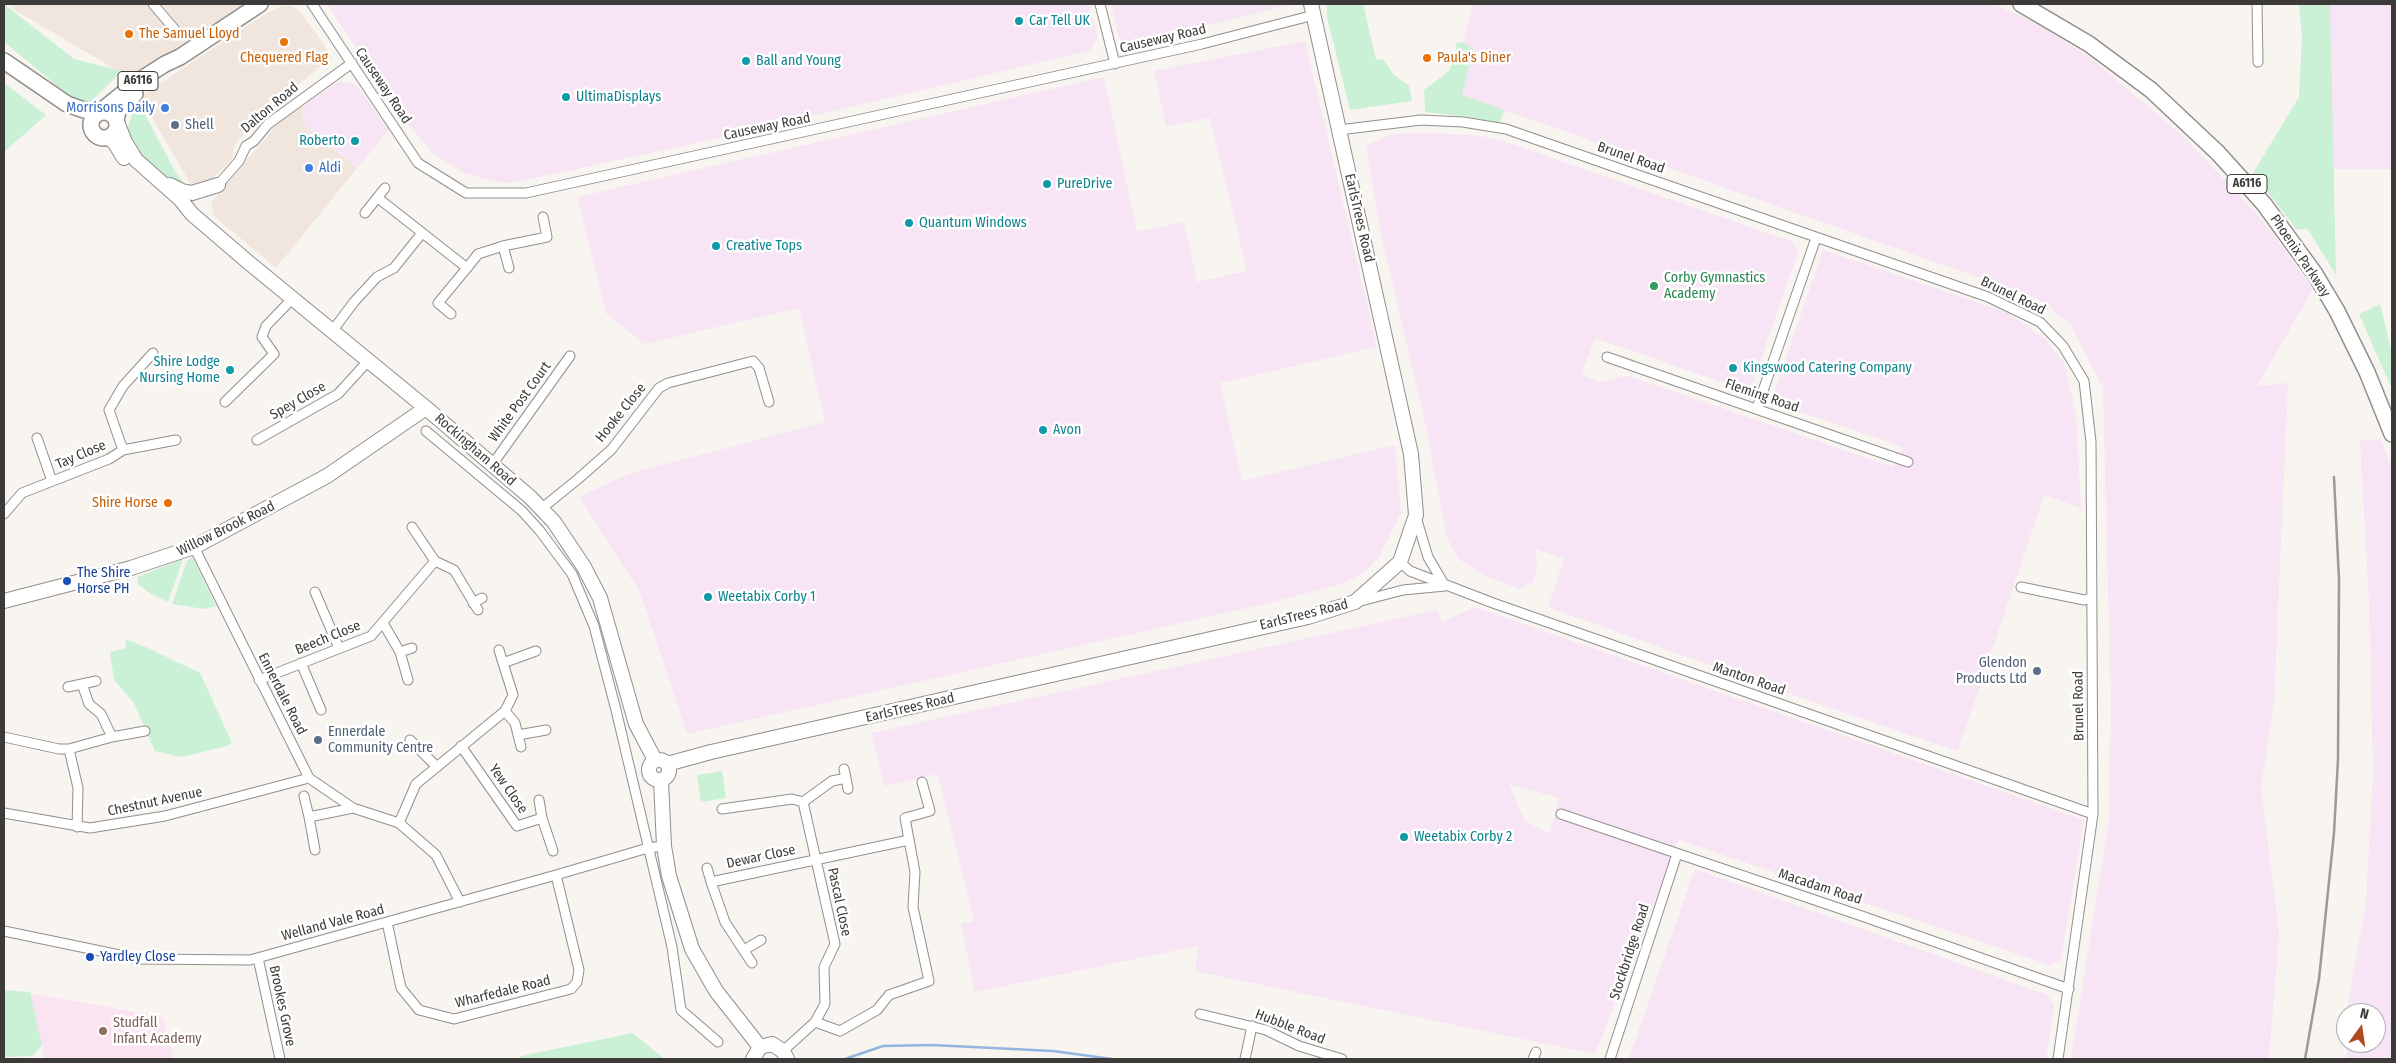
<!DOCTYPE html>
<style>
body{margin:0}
#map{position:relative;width:2396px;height:1063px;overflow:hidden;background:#f8f4f0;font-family:"Fira Sans Condensed",sans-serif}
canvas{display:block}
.frame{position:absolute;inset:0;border:5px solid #3c3b39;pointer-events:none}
.north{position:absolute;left:2336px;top:1003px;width:50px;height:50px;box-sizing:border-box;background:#fff;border:1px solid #b1b1b0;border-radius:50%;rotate:14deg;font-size:14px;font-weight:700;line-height:20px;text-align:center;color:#3c3b39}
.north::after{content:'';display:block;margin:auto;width:18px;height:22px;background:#b04a1e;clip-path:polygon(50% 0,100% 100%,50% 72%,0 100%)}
</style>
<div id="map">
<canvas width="2396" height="1063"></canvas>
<div class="frame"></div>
<div class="north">N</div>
</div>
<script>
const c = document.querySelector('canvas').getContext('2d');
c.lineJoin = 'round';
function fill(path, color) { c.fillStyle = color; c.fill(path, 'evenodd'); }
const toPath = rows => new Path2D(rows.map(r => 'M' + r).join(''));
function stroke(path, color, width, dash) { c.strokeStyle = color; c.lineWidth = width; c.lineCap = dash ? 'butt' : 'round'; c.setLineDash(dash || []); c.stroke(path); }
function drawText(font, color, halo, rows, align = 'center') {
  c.font = font + ' "Fira Sans Condensed",sans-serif'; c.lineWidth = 5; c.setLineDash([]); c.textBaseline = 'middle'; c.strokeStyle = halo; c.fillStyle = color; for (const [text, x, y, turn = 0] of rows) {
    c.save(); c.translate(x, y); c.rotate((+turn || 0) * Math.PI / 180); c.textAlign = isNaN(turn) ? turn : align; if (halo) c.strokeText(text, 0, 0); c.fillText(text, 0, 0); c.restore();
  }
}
const built = toPath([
 [15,4,253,4,134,80,11,8],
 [284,5,291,6,301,12,332,57,277,102,235,144,232,159,207,184,193,188,140,97,265,14],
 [304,105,303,123,357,168,276,268,214,216,211,203,279,122]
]);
const industrial = toPath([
 [327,4,1089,4,1098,38,1089,51,687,145,521,181,504,183,464,173,434,154,405,121],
 [1111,4,1292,4,1130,45,1119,38],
 [1473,4,1994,4,2038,24,2093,60,2186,139,2262,220,2313,289,2257,386,2288,383,2274,701,2261,788,2279,933,2269,1059,2071,1059,2109,819,2111,703,2103,388,2070,324,2037,298,1462,95,1473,49,1463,42],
 [2328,4,2392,4,2392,169,2333,169],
 [1305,41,1377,347,1220,383,1242,481,1395,445,1401,513,1379,557,1363,573,1341,584,1269,603,687,734,640,592,579,497,628,474,825,422,799,308,644,344,606,313,577,197,1104,77,1137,232,1184,222,1197,282,1247,271,1210,118,1166,126,1154,71],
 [339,81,356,85,389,130,357,168,303,123,304,105],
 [1412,133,1477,135,1503,141,1793,242,1798,253,1752,384,1742,389,1595,338,1581,375,1600,382,1629,376,1893,467,1903,447,1771,402,1823,250,2008,313,2046,340,2064,363,2076,414,2081,508,2044,495,1958,751,1813,702,1548,607,1564,559,1536,549,1537,570,1534,581,1520,589,1485,576,1459,559,1447,538,1425,422,1380,230,1366,146,1389,135],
 [2381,439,2392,469,2392,1059,2346,1059,2348,1043,2376,1043,2376,1013,2350,1013,2348,1004,2366,903,2373,772,2369,602,2360,441],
 [1475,607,2084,820,2061,960,2049,965,1679,840,1595,1054,1195,971,1198,946,975,992,961,924,974,921,938,774,884,786,872,733,1437,610,1442,622],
 [1509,784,1559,798,1549,834,1524,820],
 [1695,869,2047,995,2054,1005,2046,1059,1629,1058]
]);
const education = toPath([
 [30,993,163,1017,174,1059,45,1059]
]);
const green = toPath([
 [4,4,74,59,122,71,84,108,4,42],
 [1327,4,1363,4,1376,60,1383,59,1394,75,1409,86,1412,101,1350,110,1327,17],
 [2299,4,2330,4,2336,275,2307,228,2297,230,2253,173,2299,97,2302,37],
 [1463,42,1473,49,1462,95,1505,110,1499,123,1469,117,1425,112,1424,90,1449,71,1455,58,1456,43],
 [4,83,46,115,4,152],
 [141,107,176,173,186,186,168,181,144,160,133,142,128,127,133,113],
 [2380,304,2392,354,2392,389,2359,314],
 [192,557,194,561,216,606,204,609,172,604,187,561],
 [183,559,168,602,151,594,139,585,137,577],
 [125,639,148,648,200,673,232,743,227,746,181,757,155,751,134,703,114,680,110,652,126,648],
 [722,771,726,798,701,802,697,775],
 [4,990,30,992,42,1045,33,1056,4,1057],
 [633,1033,664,1059,520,1059,521,1056]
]);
const stream = toPath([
 [845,1059,883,1046,932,1045,1053,1051,1112,1059]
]);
const street = toPath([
 [153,4,176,31],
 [312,4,418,163,466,193,526,193,1202,44,1314,15],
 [1100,4,1115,64],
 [2257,4,2258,62],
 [1339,130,1421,120,1463,122,1506,129,1988,297,2040,322,2063,346,2084,381,2091,442,2093,814,2058,1059],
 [218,185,239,161,246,146,254,141,268,124,352,63],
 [378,198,467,268,478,254,503,246,547,237,543,217],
 [365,213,385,188],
 [503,246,509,268],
 [451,314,438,303,467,268],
 [333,330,354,302,377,277,394,268,422,233],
 [1607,357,1908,462],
 [225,402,274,354,262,337,266,326,293,298],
 [1757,408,1816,238],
 [426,431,522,511,540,531,572,574,594,626,616,710,672,947,681,1010,718,1042],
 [37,438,52,481],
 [257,440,338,394,369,360],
 [123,450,176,440],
 [492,465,570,356],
 [541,509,578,479,611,450,659,388,668,383,753,361,759,368,769,402],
 [4,514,22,493,109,459,123,450,109,410,123,386,153,353],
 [412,527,435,561,454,570,478,610],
 [194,547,309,778,353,808,399,823,436,855,460,902],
 [1400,562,1410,571,1493,603,2093,814],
 [2021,587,2084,600,2091,598],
 [315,592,339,648],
 [1357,602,1403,590,1445,586,1428,557,1416,517],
 [473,603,482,598],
 [383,623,400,652,408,680],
 [400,652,412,648],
 [301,663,321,710],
 [503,663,536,651],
 [259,680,371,636,435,561],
 [68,687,96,681],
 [505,711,515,723,521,747],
 [518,735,546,730],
 [4,737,59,749,69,749,78,788,77,827],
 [112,737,145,731],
 [410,740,437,767],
 [461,746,517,826,542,818,553,851],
 [69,749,112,737,101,714,89,704,82,684],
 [846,778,848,789],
 [304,796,309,817],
 [539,800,542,818],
 [803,802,832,781,846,778,844,769],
 [722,809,792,799,803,802,835,944,824,967,825,1004,815,1022,783,1051],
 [4,813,90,828,165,816,309,778],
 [1561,814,1856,914,2069,989],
 [399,823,416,784,505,711,513,695,499,650],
 [315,850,309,817,353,808],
 [707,868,711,882],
 [387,922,401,988,419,1010,454,1019,571,989,577,982,579,970,556,875],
 [4,931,139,959,250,960,556,875,648,848,664,846],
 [744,950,761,940],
 [258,958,280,1059],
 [752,963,725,922,711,882,909,840],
 [1200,1014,1266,1030,1299,1046,1342,1059],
 [815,1022,840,1031,877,1010,889,995,929,981,913,907,915,872,905,818,930,811,922,782],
 [1245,1059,1252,1026],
 [1533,1059,1536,1052],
 [1610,1059,1677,854]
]);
const secondary = toPath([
 [117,122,125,142,136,160,180,199,192,214,248,262,426,408,530,497,554,522,584,567,600,598,636,724,655,760],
 [108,137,114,142,124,158],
 [170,185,182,191,192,193,218,185],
 [4,601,131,568,194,547,327,476,426,408],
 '649 770a10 10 0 1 1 20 0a10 10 0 1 1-20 0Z',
 [667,764,711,752,1308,617,1355,602,1400,562,1416,515,1411,454,1311,4],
 [661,780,664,846,669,876,692,949,716,991,760,1047],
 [753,1059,760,1047,772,1044,783,1051,787,1059]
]);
const primary = toPath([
 [2021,4,2089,44,2151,90,2218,153,2264,204,2315,274,2337,311,2367,372,2392,434],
 [4,61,67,104,84,110,99,112],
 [101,111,137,82,165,64,180,57,260,4],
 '91 125a13 13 0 1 1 26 0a13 13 0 1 1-26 0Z',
 [116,120,118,111,135,94]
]);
const rail = toPath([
 [2305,1059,2319,979,2334,833,2338,759,2339,580,2334,477]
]);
const markers = [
 [1019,21,5,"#0f9aa8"],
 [129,34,5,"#e8710a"],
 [284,42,5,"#e8710a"],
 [1427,58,5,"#e8710a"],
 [746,61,5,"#0f9aa8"],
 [566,97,5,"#0f9aa8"],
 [165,108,5,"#3f7fe0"],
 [175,125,5,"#5c6f8a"],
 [355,141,5,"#0f9aa8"],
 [309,168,5,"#3f7fe0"],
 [1047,184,5,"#0f9aa8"],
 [909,223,5,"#0f9aa8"],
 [716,246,5,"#0f9aa8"],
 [1654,286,5,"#2e9e5b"],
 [1733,368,5,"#0f9aa8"],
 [230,370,5,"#0f9aa8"],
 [1043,430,5,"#0f9aa8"],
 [168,503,5,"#e8710a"],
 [67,581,5,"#1a4fb4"],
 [708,597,5,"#0f9aa8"],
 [2037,671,5,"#5c6f8a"],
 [318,740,5,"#5c6f8a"],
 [1404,837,5,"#0f9aa8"],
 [90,957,5,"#1a4fb4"],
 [103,1031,5,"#8d6e63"]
];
const shields = [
 [138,81,40],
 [2247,184,40]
];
const shieldNames = [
 ["A6116",138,81],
 ["A6116",2247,184]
];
const cultureNames = [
 ["Car Tell UK",1029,21],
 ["Ball and Young",756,61],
 ["UltimaDisplays",576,97],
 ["Roberto",345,141,"right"],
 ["PureDrive",1057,184],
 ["Quantum Windows",919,223],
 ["Creative Tops",726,246],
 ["Shire Lodge",220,362,"right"],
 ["Nursing Home",220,378,"right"],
 ["Kingswood Catering Company",1743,368],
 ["Avon",1053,430],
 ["Weetabix Corby 1",718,597],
 ["Weetabix Corby 2",1414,837]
];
const foodNames = [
 ["The Samuel Lloyd",139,34],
 ["Chequered Flag",284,58,"center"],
 ["Paula's Diner",1437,58],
 ["Shire Horse",158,503,"right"]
];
const streetNames = [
 ["Causeway Road",1163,39,-13],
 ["Causeway Road",383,86,56],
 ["Dalton Road",270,108,-40],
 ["Causeway Road",767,127,-12],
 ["Brunel Road",1631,158,19],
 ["EarlsTrees Road",1359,218,77],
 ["Phoenix Parkway",2300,256,56],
 ["Brunel Road",2013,296,26],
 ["Fleming Road",1762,396,19],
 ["Spey Close",298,401,-30],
 ["White Post Court",520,402,-54],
 ["Hooke Close",621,413,-51],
 ["Rockingham Road",475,450,41],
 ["Tay Close",81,455,-23],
 ["Willow Brook Road",226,529,-26],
 ["EarlsTrees Road",1304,615,-14],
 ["Beech Close",328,638,-22],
 ["Manton Road",1749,679,19],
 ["Ennerdale Road",282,694,63],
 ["Brunel Road",2079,706,-91],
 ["EarlsTrees Road",910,708,-13],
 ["Yew Close",508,789,55],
 ["Chestnut Avenue",155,802,-12],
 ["Dewar Close",761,857,-12],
 ["Macadam Road",1820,887,18],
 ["Pascal Close",839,902,78],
 ["Welland Vale Road",333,923,-15],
 ["Stockbridge Road",1630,952,-72],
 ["Wharfedale Road",503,992,-14],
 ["Brookes Grove",282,1006,78],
 ["Hubble Road",1290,1027,21]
];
const shopNames = [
 ["Morrisons Daily",155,108],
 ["Aldi",319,168,"left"]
];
const serviceNames = [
 ["Shell",185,125],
 ["Glendon",2027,663,"right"],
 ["Products Ltd",2027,679,"right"],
 ["Ennerdale",328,732],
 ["Community Centre",328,748]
];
const leisureNames = [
 ["Corby Gymnastics",1664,278],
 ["Academy",1664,294]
];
const transitNames = [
 ["The Shire",77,573],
 ["Horse PH",77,589],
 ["Yardley Close",100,957]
];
const educationNames = [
 ["Studfall",113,1023],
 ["Infant Academy",113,1039]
];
fill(built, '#f1e6de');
fill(industrial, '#f7e4f5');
fill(education, '#fae4f1');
fill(green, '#caf0d6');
stroke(stream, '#94b5e0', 2.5);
stroke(street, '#928e8b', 11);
stroke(secondary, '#928e8b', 16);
stroke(primary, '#928e8b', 18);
stroke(street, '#fff', 9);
stroke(secondary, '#fff', 14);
stroke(primary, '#fff', 15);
stroke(rail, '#9d9b97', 2.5);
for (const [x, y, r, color] of markers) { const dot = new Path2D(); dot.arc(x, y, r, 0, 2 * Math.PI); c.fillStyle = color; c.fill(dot); stroke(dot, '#fff', 2); }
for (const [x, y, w] of shields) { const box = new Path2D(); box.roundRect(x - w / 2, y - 9.5, w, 19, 4); c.fillStyle = '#fff'; c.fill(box); stroke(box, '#3c3b39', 1); }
drawText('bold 12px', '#3c3b39', null, shieldNames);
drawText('14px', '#0d838f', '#fff', cultureNames, 'left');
drawText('14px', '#c56008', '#fff', foodNames, 'left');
drawText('14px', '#3c3b39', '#fff', streetNames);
drawText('14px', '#366cbe', '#fff', shopNames, 'right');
drawText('14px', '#4e5e75', '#fff', serviceNames, 'left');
drawText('14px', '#27864d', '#fff', leisureNames, 'left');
drawText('14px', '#164399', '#fff', transitNames, 'left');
drawText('14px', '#785e54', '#fff', educationNames, 'left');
</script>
